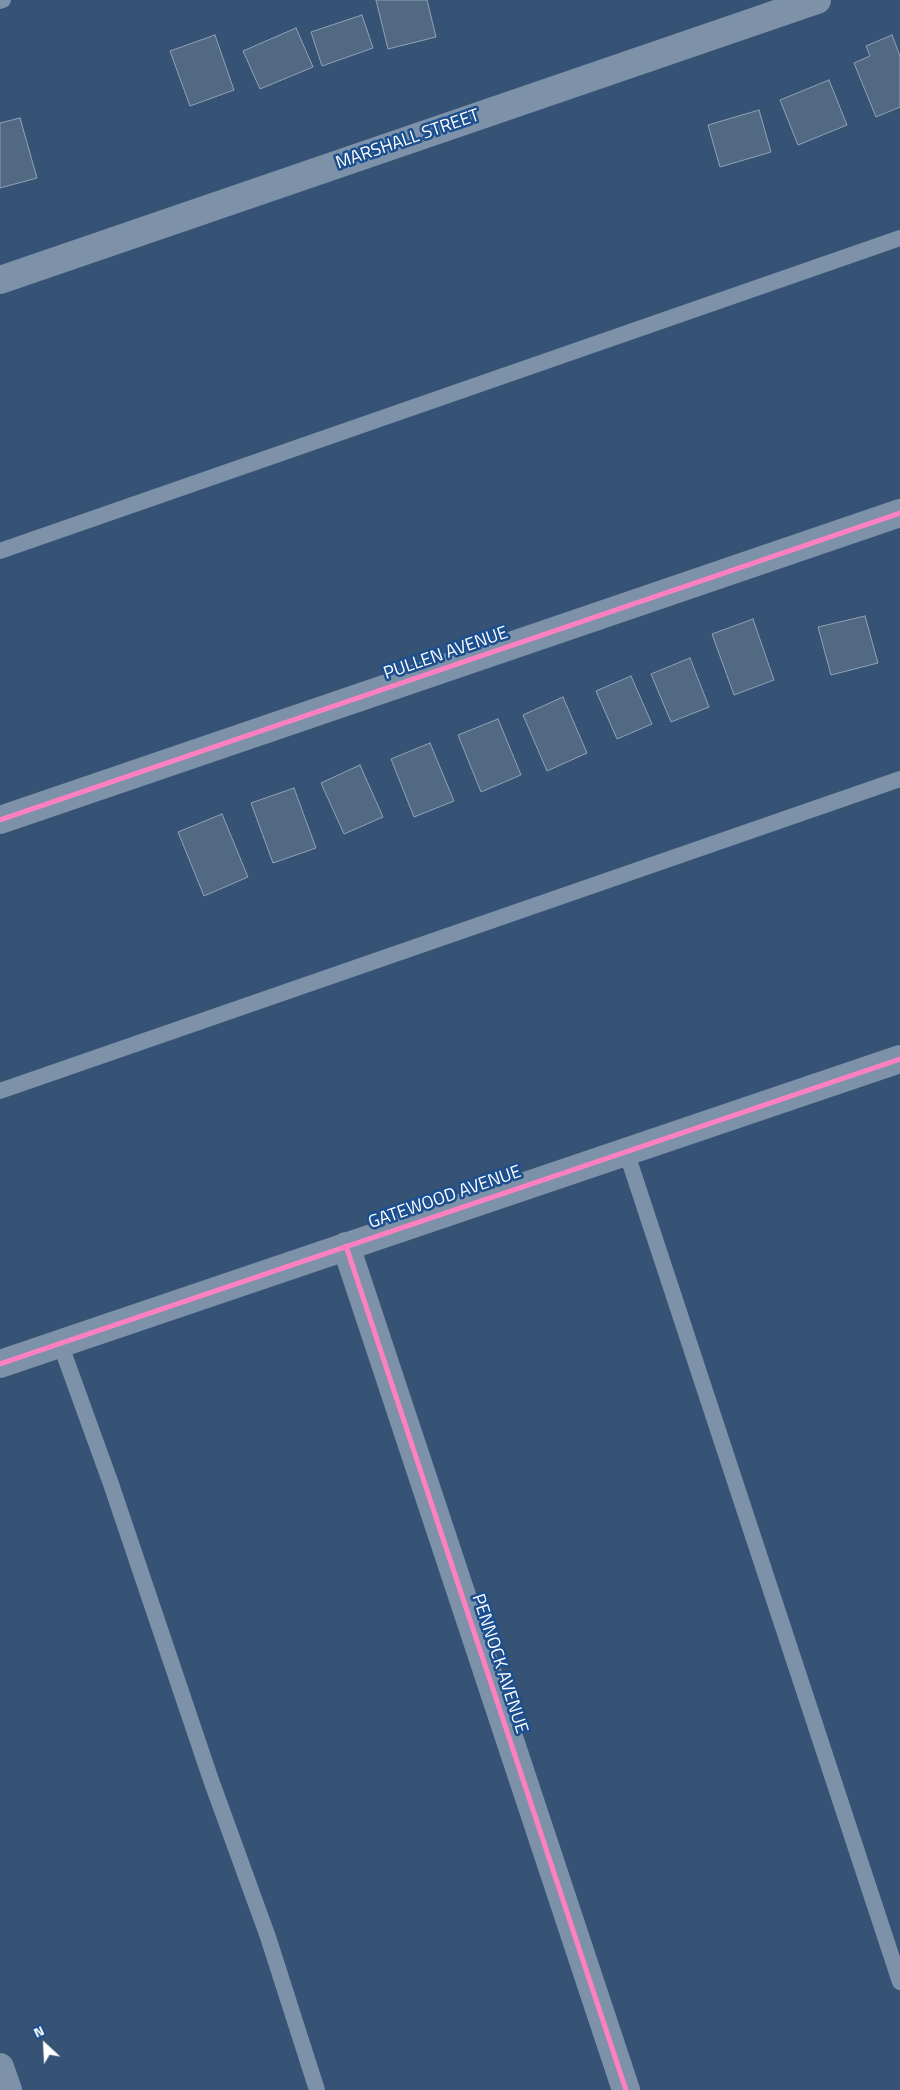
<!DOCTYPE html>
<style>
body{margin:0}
#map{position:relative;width:900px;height:2090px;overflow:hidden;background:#365274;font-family:"Titillium Web",sans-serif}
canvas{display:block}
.north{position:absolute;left:20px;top:2020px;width:50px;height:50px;-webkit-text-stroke:4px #1b4f8f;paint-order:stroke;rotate:335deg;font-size:14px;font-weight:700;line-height:20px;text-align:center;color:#fff}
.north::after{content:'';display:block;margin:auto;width:18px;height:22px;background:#fff;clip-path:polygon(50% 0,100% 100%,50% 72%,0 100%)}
</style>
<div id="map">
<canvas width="900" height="2090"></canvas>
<div class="north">N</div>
</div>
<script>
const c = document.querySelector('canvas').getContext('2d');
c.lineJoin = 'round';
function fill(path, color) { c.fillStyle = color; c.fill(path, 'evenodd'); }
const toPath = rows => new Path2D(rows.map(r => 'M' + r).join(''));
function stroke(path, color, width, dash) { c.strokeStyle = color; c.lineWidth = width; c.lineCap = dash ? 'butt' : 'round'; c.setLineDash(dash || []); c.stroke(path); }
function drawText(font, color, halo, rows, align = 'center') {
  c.font = font + ' "Titillium Web",sans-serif'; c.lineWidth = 5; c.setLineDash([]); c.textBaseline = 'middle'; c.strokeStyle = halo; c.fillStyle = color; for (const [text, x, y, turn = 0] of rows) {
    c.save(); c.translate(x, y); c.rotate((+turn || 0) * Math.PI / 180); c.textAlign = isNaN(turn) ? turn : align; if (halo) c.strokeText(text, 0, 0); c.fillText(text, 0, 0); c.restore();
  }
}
const building = toPath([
 [376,0,427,0,436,37,388,49,376,0],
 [362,15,373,48,322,66,311,32,362,15],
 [296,28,313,67,260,89,243,51,296,28],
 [215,35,234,90,190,106,170,51,215,35],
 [892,35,900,56,900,107,876,117,854,63,870,56,866,46,892,35],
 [829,80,847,125,798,145,780,100,829,80],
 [759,110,771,152,720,167,708,125,759,110],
 [20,118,37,178,0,188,0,123,20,118],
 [865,616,878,663,831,675,818,627,865,616],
 [753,619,774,680,734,695,712,634,753,619],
 [690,658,709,707,671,722,651,674,690,658],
 [631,676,652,724,617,739,596,691,631,676],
 [563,697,587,753,547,771,523,715,563,697],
 [498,719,521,775,481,792,458,735,498,719],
 [430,743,454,801,414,817,391,759,430,743],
 [360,765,383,817,344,834,321,783,360,765],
 [294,788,316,848,273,863,251,803,294,788],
 [222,814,248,877,204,896,178,832,222,814]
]);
const service = toPath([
 [0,1,3,0],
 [0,551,900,238],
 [0,1091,900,779],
 [626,1151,900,1982],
 [60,1343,111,1484,211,1780,268,1937,317,2090]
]);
const minor = toPath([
 [0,280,817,0],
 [0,820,900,513],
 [346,1246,626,2090],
 [0,1364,900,1059]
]);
const tertiary = toPath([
 [0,2067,8,2090]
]);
const cycleway = toPath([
 [0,820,900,513],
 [346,1246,626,2090],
 [0,1364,900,1059]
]);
const streetNames = [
 ["MARSHALL STREET",408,140,-19],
 ["PULLEN AVENUE",446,654,-19],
 ["GATEWOOD AVENUE",445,1198,-19],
 ["PENNOCK AVENUE",499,1664,72]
];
fill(building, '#526984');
stroke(building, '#92a2b6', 1);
stroke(service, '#7d92a8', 16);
stroke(minor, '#7d92a8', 28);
stroke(tertiary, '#7d92a8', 28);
stroke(cycleway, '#ff80c0', 5);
drawText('18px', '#fff', '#1b4f8f', streetNames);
</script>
